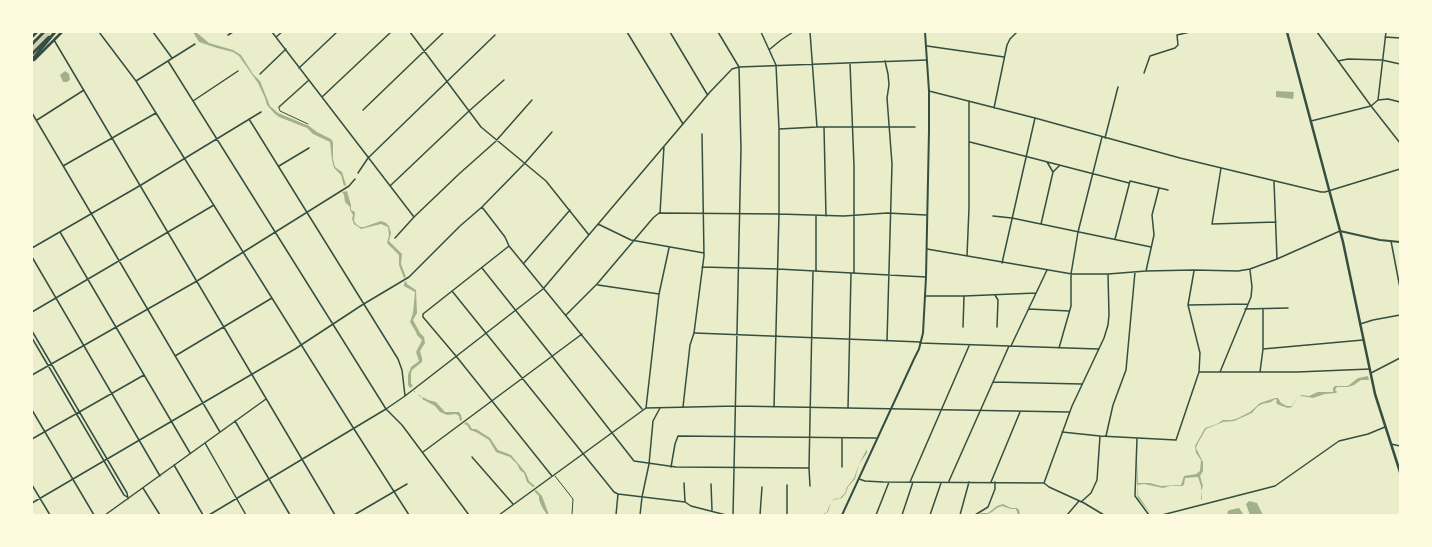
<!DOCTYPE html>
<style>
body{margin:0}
#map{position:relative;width:1432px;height:547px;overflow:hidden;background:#e9edc9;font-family:"Playfair Display",serif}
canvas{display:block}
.frame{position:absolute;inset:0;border:33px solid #fefae0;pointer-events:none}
</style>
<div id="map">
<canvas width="1432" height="547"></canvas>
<div class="frame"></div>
</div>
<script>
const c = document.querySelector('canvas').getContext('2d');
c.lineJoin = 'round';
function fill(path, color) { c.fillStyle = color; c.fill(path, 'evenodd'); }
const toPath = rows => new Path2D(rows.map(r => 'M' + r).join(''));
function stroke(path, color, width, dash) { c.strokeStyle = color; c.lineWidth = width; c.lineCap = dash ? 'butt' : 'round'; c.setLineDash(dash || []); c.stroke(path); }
const green = toPath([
 [47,32,52,32,32,52,32,46]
]);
const water = toPath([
 [193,32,196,32,209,43,233,50,241,55,253,74,260,81,270,106,278,113,309,126,317,132,331,139,333,142,333,159,335,167,342,172,346,185,344,186,341,175,334,168,332,160,330,142,313,134,307,128,279,117,274,113,267,105,265,98,258,83,239,56,233,52,217,48,199,42],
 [65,71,69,74,70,80,67,82,63,82,60,75],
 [1276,91,1294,92,1293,99,1276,97],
 [347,191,351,205,351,210,355,212,354,221,357,225,360,227,364,227,381,221,386,223,389,226,391,233,389,241,402,254,401,264,406,277,404,278,399,265,399,255,387,243,389,235,388,227,381,224,361,229,354,224,352,219,353,215,350,210,350,207,345,202,344,195,342,192],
 [406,281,407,284,416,290,417,313,413,320,420,333,424,337,425,343,420,351,422,358,422,362,412,370,411,373,411,383,413,386,410,388,408,385,408,375,411,367,419,361,416,352,422,340,417,335,416,332,410,322,413,313,415,292,404,286,404,283],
 [1368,376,1369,380,1361,380,1354,385,1348,387,1337,387,1335,390,1337,392,1336,393,1325,394,1313,398,1301,396,1300,395,1302,395,1309,396,1318,392,1333,392,1333,388,1335,386,1348,386,1358,378],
 [1298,396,1292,407,1288,408,1279,405,1276,403,1277,400,1275,399,1271,402,1262,404,1257,407,1252,413,1234,421,1223,422,1206,429,1198,443,1196,448,1203,462,1203,471,1200,476,1203,486,1201,491,1202,499,1201,500,1201,486,1198,477,1185,478,1184,485,1182,486,1170,486,1163,488,1144,484,1137,485,1138,495,1151,514,1138,498,1137,492,1137,458,1138,483,1150,483,1161,486,1181,485,1184,476,1196,474,1200,471,1201,460,1196,453,1195,446,1205,428,1217,424,1223,420,1232,420,1238,418,1250,412,1260,403,1275,398,1278,398,1281,403,1287,406,1292,406],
 [423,397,428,400,436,402,445,412,459,412,461,415,462,420,460,421,459,416,456,414,447,415,440,412,435,406,422,399],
 [466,422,469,424,472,429,476,429,490,438,498,450,511,455,526,473,529,481,535,486,533,487,527,482,524,473,520,470,517,464,510,457,496,452,489,440,476,432,470,430,467,425,464,424],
 [867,449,867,453,859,464,855,479,848,487,846,493,842,498,833,500,830,505,828,512,823,515,821,515,827,512,829,506,834,499,840,498,845,493,847,487,854,478,859,464],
 [536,490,542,496,549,515,547,515,542,507,539,500,539,496,534,491],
 [1249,501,1257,503,1263,515,1250,515,1246,504],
 [1003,504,1011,508,1017,508,1019,510,1020,515,1018,515,1016,509,1011,509,1002,506,997,508,992,512,986,515,977,515,981,513,988,513,997,506],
 [1239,508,1244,515,1227,515,1228,511,1230,510]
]);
const stream = toPath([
 [414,391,415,392],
 [419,395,421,397]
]);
const service = toPath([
 [279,108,280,111,308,124],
 [555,476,573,499,572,515]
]);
const minor = toPath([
 [99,32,136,81,156,113,354,429,409,515],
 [153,32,172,58],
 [272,32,414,217],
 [410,32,481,127,546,181,589,235],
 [627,32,683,124],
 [670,32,707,94],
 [718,32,739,67,741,149,733,515],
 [761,32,776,65,779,129,779,214,774,407],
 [810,32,817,127],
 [1317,32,1371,106,1400,143],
 [228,35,233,32],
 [276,37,282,32],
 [1385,37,1400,38],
 [54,40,335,515],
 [927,46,1004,57],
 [770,49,781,40,793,32],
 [168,61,386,409,402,425,469,515],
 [885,61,888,74,889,85,887,98,892,164,887,341],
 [1338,61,1348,59,1382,60,1400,64],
 [850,63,854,166,854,273],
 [299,68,337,32],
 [1144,73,1150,56,1175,48,1178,45,1177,35,1190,32],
 [260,74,286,49],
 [136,81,195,44],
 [929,91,1035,118,1180,158,1321,192,1325,192,1400,169],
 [322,97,391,32],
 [1378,100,1388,99,1400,102],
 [193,101,238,71],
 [279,107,309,80],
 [994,108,1007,45,1010,39,1017,32],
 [363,110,444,32],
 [32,113,220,432],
 [249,119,398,359,402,370,405,396],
 [37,120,84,90],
 [1311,121,1371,106,1378,100,1386,32],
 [824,127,826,216],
 [779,129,817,127,915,127],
 [1105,138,1118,87],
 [970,142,1129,183],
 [1047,162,1053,172],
 [63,166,156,113],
 [279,166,309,148],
 [1221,168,1212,224,1276,222],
 [358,173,368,158,495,35],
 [1274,182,1277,259],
 [390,186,469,111,504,80],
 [482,207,505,237,509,246,642,409],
 [660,213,664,146],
 [816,216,816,271],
 [993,216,1012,218,1151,247],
 [598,224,631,240,704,253],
 [1041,224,1053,172,1060,165],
 [60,232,190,453],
 [395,238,414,217,459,174,495,142,532,100],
 [1115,239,1130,181,1168,190],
 [1391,241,1400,288],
 [509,246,423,314,423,317,456,356,552,476],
 [32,248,141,185,261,112],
 [927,249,1072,274,1108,274,1146,271,1194,270,1238,271,1250,269,1277,259,1340,231],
 [967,256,969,208,969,101],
 [32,257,160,476],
 [524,263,570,210],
 [1002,263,1035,118],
 [702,267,778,269,926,277],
 [482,268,552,356,634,461,676,467,809,468],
 [1146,271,1154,235,1152,215,1159,188],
 [598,285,659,294],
 [452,291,614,492,618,494,685,502,691,506,726,515],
 [995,295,998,300,997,327],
 [925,296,964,296,1036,293],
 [1188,305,1248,304],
 [1029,309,1069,311],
 [1245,309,1288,308],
 [32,312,214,205],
 [566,315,597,284,653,218,659,213,779,214,844,216,887,213,926,215],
 [1360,324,1373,320,1400,315],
 [963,327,964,296],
 [32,331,127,493,128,499],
 [695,333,921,342],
 [32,338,124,495,127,497],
 [920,343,1098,349],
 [1011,346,1047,270],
 [1059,348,1071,306,1071,274,1078,232,1102,137],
 [1263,349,1363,340],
 [175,356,272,298],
 [1199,372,1297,372,1370,369],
 [1220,372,1251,297,1252,287,1250,270],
 [1260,372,1263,349,1263,309],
 [1371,373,1400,358],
 [32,375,197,281,349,186,355,179],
 [993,382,1082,384],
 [683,407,690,345,694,333,704,256,702,134],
 [646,408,659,294,669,248],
 [848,408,851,273],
 [32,410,94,515],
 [235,421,290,515],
 [1062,432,1100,436,1176,440,1199,372,1200,353,1188,305,1194,271],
 [1106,436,1113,405,1126,370,1135,272],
 [1137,438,1135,496,1149,515],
 [32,439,144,375],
 [205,443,246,515],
 [1391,444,1400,446],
 [423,452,582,334],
 [472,457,513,504],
 [174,465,203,515],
 [671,467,675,444,678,436,876,438],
 [842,467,842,438],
 [859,479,865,481,883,482,1044,483,1049,487,1084,503,1104,515],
 [949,481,1009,346],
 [910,482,969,346],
 [991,482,1020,412],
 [684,483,685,502],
 [1044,483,1072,406,1104,338,1108,325,1109,315,1108,274],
 [711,484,712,510],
 [32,485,50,515],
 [810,486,809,468,813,271],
 [143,488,160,515],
 [1081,502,1091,493,1097,480,1100,436],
 [32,503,295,349,362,305,409,277,460,226,482,207,525,163,552,132],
 [105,515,266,399],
 [209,515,386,409,405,396,543,289,710,92,732,69,739,67,927,60],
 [354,515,407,484],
 [499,515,646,408,736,406,1069,412],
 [616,515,618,494],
 [640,515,642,497,649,464,653,421,660,408],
 [760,515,762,487],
 [787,515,787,485],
 [876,515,889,482],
 [902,515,913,482],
 [930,515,941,483],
 [960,515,969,482],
 [975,515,988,507,995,489,995,482],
 [1067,515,1079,501],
 [1162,515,1275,486,1339,441,1368,434,1385,427]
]);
const tertiary = toPath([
 [1340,231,1380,240,1400,242],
 [842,515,914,359,919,349,923,333,926,277,929,131,929,91,925,32]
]);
const primary = toPath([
 [1287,32,1343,242,1375,394,1400,472],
 [32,37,37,32],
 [34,60,62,32]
]);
const motorway = toPath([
 [32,44,44,32],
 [32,54,49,37],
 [32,60,55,32]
]);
fill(green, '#cad2ad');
fill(water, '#a3b18a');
stroke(stream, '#a3b18a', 1);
stroke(service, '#344e41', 1);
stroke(minor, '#344e41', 1.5);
stroke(tertiary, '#344e41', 2);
stroke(primary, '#344e41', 2.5);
stroke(motorway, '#344e41', 3);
</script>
